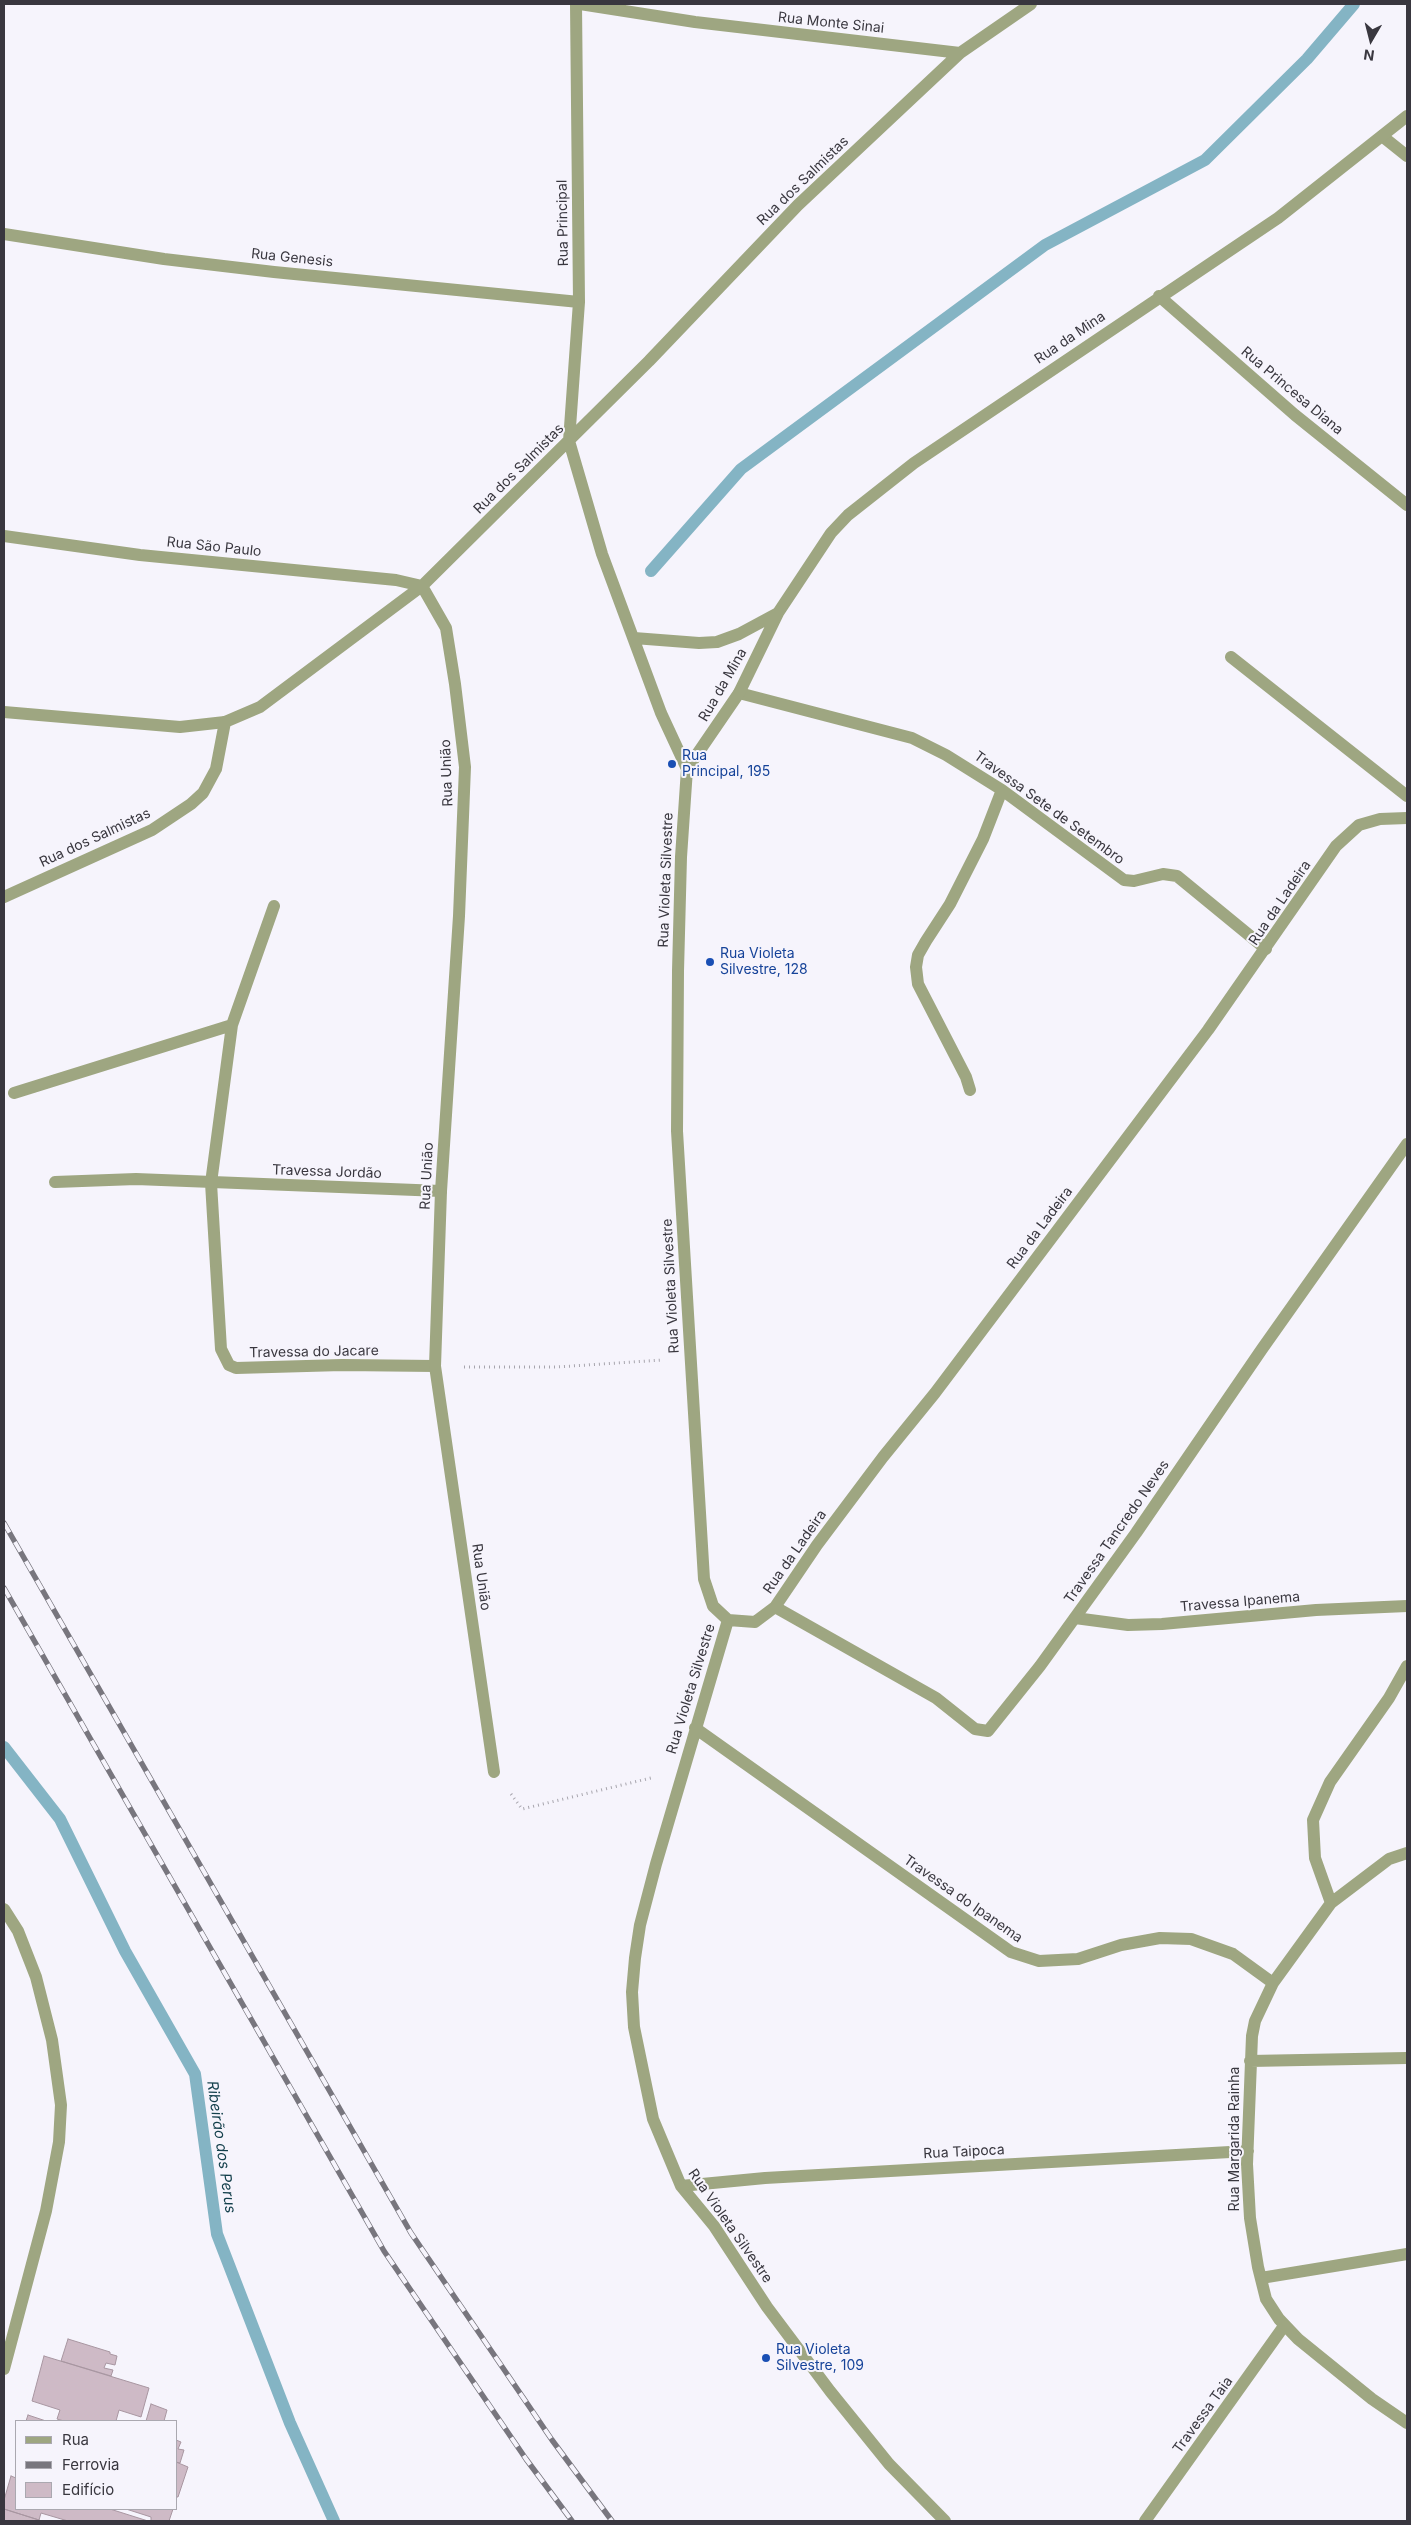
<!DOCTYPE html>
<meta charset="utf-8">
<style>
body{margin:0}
#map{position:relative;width:1411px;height:2525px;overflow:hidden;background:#f6f4fc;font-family:Inter,sans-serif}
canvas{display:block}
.frame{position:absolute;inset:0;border:5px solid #39373f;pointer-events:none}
.legend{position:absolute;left:15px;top:2420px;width:162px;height:90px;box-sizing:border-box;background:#f6f4fc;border:1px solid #aaa8b0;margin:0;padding:6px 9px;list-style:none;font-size:15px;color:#39373f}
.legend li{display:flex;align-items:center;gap:10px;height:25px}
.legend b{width:25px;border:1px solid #aaa8b0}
.north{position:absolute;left:1346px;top:15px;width:50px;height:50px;-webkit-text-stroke:4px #f6f4fc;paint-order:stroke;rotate:188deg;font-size:14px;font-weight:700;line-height:20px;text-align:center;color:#39373f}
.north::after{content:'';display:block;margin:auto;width:18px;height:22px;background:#39373f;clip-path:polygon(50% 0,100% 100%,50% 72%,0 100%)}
</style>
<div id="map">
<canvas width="1411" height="2525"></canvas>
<div class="frame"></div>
<ul class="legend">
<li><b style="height:6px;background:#9ea681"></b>Rua</li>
<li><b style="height:6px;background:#78767e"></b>Ferrovia</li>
<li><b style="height:14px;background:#cebac6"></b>Edifício</li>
</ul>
<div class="north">N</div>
</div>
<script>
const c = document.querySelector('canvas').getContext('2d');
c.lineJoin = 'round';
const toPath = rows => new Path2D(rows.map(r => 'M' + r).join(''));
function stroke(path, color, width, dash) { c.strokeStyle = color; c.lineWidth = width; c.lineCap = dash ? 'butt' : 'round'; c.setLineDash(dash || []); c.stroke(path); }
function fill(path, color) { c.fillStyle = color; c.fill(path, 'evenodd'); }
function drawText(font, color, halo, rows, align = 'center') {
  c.font = font + ' Inter,sans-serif'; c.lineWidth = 4; c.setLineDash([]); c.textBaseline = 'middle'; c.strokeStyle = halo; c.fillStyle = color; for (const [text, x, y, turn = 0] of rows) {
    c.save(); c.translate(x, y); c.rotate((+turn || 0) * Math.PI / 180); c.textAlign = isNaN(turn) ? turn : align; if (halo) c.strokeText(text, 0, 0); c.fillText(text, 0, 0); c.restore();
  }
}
const stream = toPath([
 [651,571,741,469,1045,245,1205,160,1307,59,1354,4],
 [4,1747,60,1819,125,1951,195,2074,217,2234,290,2423,334,2521]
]);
const building = toPath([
 [68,2339,110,2352,110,2354,117,2356,115,2365,106,2363,104,2368,113,2370,111,2376,61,2361,68,2339],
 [44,2356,149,2388,141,2417,119,2410,116,2421,64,2421,57,2419,60,2410,32,2401,44,2356],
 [151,2404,167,2410,164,2421,146,2421,151,2404],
 [28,2415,46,2421,26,2421,28,2415],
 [176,2440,181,2442,178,2449,184,2450,180,2463,176,2462,176,2440],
 [176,2462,188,2467,178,2497,176,2497,176,2462],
 [11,2476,16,2478,16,2509,110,2509,148,2521,68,2521,41,2513,39,2520,4,2509,4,2500,11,2476],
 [4,2509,39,2520,42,2521,4,2521,4,2509],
 [126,2509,173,2509,169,2521,151,2521,151,2517,126,2509]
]);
const path = toPath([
 [464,1367,557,1367,662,1360],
 [511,1794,522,1809,651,1778]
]);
const service = toPath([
 [1382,136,1407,156],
 [739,693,912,738,946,755,1002,790,1124,880,1134,881,1163,874,1177,876,1266,949],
 [4,712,180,727,225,722],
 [274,906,232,1025,211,1183,221,1349,229,1365,236,1368,342,1365,435,1366],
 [970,1090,966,1077,918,984,916,967,918,955,926,941,950,904,983,839,1002,790],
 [14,1093,232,1025],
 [55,1182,136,1179,441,1191],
 [1075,1618,1128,1625,1162,1624,1316,1610,1407,1606]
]);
const minor = toPath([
 [576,4,579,302,569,441,602,554,661,713,687,769,681,857,678,971,677,1131,704,1579,713,1606,728,1620],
 [580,4,695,22,960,53],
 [4,234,164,259,274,272,579,302],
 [1159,296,1295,415,1407,505],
 [4,536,140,555,396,580,422,586,446,628,455,684,465,767,459,916,441,1191,435,1366,494,1772],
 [634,638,699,643,717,642,739,634,778,613],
 [1231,657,1407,796],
 [687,769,739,693,778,613,831,533,848,515,914,463,1278,218,1407,116],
 [4,897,152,830,191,804,203,793,216,769,225,722,260,707,422,586,649,361,798,205,960,53,1031,4],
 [775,1607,936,1698,975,1729,988,1731,1040,1666,1136,1533,1262,1349,1407,1144],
 [728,1620,755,1622,775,1607,817,1545,883,1457,935,1393,1208,1030,1336,846,1359,825,1380,819,1407,818],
 [728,1620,656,1864,640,1925,635,1958,632,1992,634,2027,653,2119,681,2186,714,2226,767,2307,830,2391,889,2464,945,2521],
 [695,1728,1011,1952,1039,1961,1078,1959,1121,1945,1160,1938,1191,1939,1233,1954,1273,1983],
 [1407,1853,1389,1859,1331,1903,1273,1983,1255,2021,1252,2036,1247,2164,1250,2218,1258,2267,1266,2299,1279,2319,1298,2339,1372,2399,1407,2423],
 [1331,1903,1315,1858,1313,1820,1330,1782,1389,1698,1407,1666],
 [4,1909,18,1931,36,1977,52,2040,61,2105,59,2142,46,2211,4,2369],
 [1250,2061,1407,2058],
 [681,2186,765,2178,1248,2151],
 [1261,2278,1407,2254],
 [1145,2521,1284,2326]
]);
const rail = toPath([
 [4,1523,411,2233,552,2440,612,2521],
 [4,1588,384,2251,526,2459,572,2521]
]);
const markers = [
 [672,764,5,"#1a4fb4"],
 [710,962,5,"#1a4fb4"],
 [766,2358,5,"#1a4fb4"]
];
const streetNames = [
 ["Rua Monte Sinai",831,23,6],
 ["Rua dos Salmistas",803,181,-44],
 ["Rua Principal",563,223,-91],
 ["Rua Genesis",292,258,6],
 ["Rua da Mina",1070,338,-34],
 ["Rua Princesa Diana",1292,391,40],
 ["Rua dos Salmistas",519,469,-45],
 ["Rua São Paulo",214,547,6],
 ["Rua da Mina",723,685,-60],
 ["Rua União",447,773,-92],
 ["Travessa Sete de Setembro",1049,808,36],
 ["Rua dos Salmistas",95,838,-25],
 ["Rua Violeta Silvestre",666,880,-88],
 ["Rua da Ladeira",1280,903,-56],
 ["Travessa Jordão",327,1172,2],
 ["Rua União",427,1176,-87],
 ["Rua da Ladeira",1040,1228,-53],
 ["Rua Violeta Silvestre",671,1286,-93],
 ["Travessa do Jacare",314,1352,-1],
 ["Travessa Tancredo Neves",1117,1532,-55],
 ["Rua da Ladeira",795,1552,-55],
 ["Rua União",481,1577,82],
 ["Travessa Ipanema",1240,1602,-5],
 ["Rua Violeta Silvestre",691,1689,-73],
 ["Travessa do Ipanema",963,1899,35],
 ["Rua Margarida Rainha",1235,2139,-90],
 ["Rua Taipoca",964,2152,-3],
 ["Rua Violeta Silvestre",730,2226,55],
 ["Travessa Taia",1203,2415,-54]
];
const transitNames = [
 ["Rua",682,756],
 ["Principal, 195",682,772],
 ["Rua Violeta",720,954],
 ["Silvestre, 128",720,970],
 ["Rua Violeta",776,2350],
 ["Silvestre, 109",776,2366]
];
const waterNames = [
 ["Ribeirão dos Perus",221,2147,82]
];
stroke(stream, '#84b4c4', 12);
fill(building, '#cebac6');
stroke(building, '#a896a1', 1);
stroke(path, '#a7a5ad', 3, [1, 4]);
stroke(service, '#9ea681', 12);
stroke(minor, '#9ea681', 12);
stroke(rail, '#78767e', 5.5);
stroke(rail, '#f6f4fc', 4, [11]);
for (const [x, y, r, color] of markers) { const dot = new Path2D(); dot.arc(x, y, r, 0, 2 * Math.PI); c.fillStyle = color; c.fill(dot); stroke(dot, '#f6f4fc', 2); }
drawText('14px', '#39373f', '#f6f4fc', streetNames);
drawText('14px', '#164399', '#f6f4fc', transitNames, 'left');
drawText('italic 15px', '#14404c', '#f6f4fc', waterNames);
</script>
